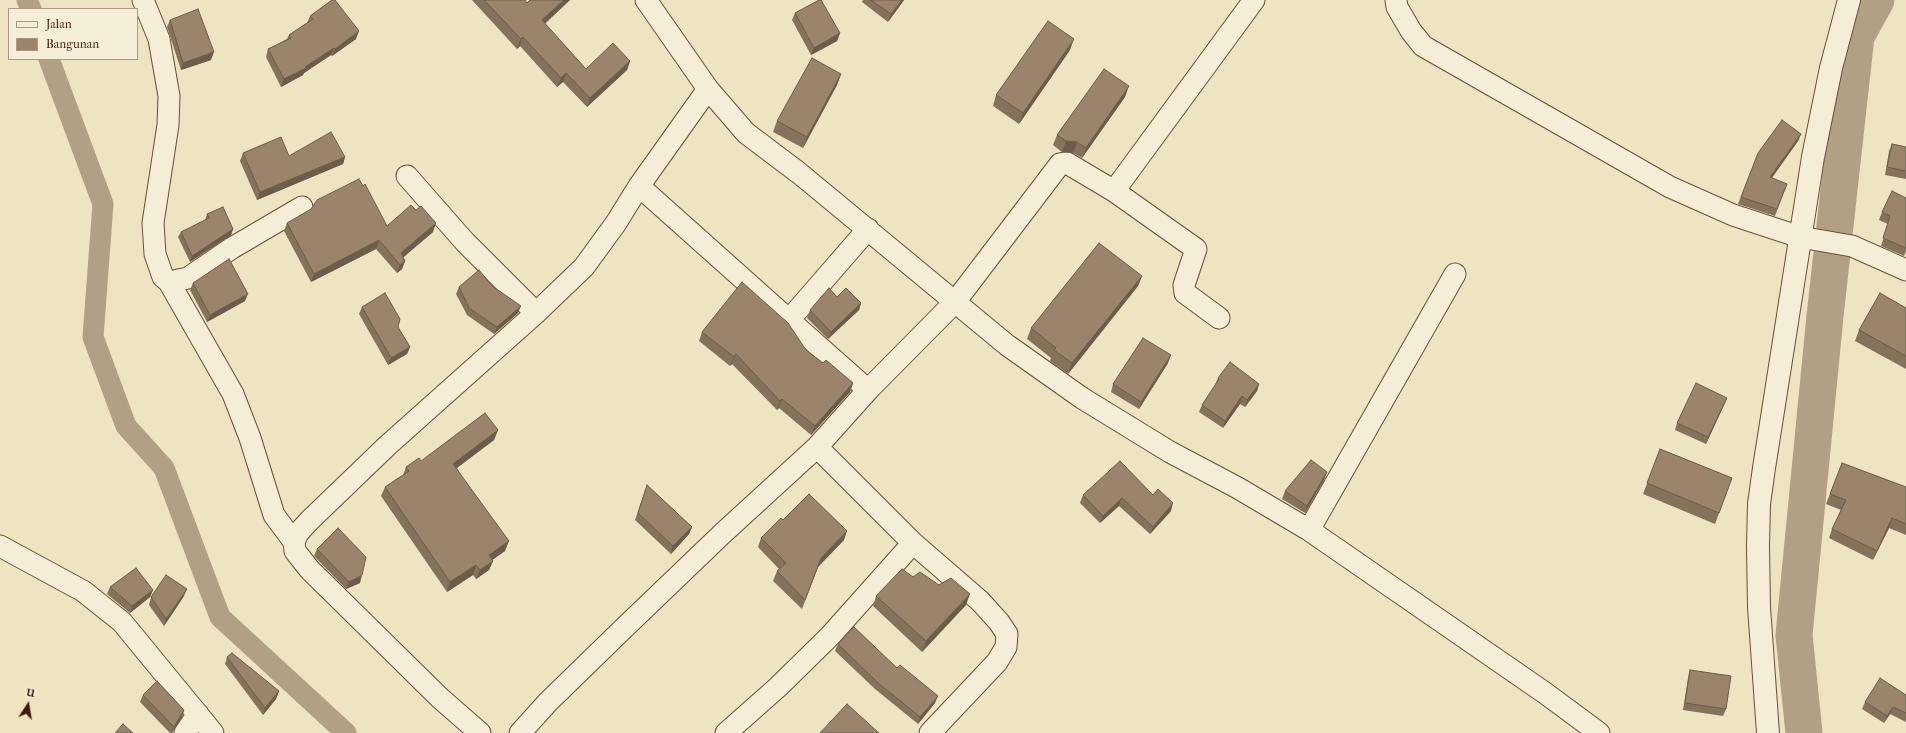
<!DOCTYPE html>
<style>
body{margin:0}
#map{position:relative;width:1906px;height:733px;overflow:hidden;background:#efe4c1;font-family:"IM FELL French Canon",serif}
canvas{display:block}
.legend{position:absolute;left:8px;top:8px;width:130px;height:52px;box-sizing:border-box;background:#f5edd7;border:1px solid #ab9986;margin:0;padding:5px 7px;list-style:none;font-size:12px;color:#3d1c0d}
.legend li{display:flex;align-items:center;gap:8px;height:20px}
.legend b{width:20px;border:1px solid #ab9986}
.north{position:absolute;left:8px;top:685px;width:40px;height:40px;-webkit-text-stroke:3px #f5edd7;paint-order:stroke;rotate:12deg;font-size:11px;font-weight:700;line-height:16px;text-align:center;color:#3d1c0d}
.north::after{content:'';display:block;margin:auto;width:14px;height:18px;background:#3d1c0d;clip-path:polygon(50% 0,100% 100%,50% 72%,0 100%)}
</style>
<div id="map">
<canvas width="1906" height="733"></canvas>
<ul class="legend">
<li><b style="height:5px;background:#f5edd7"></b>Jalan</li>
<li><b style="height:11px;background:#9a846b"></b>Bangunan</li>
</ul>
<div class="north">U</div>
</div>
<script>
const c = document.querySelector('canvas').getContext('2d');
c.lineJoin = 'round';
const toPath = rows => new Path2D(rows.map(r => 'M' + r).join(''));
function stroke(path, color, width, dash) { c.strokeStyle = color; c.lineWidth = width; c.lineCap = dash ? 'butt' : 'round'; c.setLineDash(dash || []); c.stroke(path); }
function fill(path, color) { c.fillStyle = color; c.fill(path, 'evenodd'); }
const canal = toPath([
 [27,0,31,9],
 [49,59,103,204,93,337,126,426,164,468,220,617,346,733]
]);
const river = toPath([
 [1804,733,1794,635,1825,316,1856,36,1876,0]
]);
const minor = toPath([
 [143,0,159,39,169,96,168,125,153,223,155,254,163,277,169,282,188,278,232,248,302,207],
 [646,0,708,89,746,133,799,173,1007,345,1082,398,1170,452,1238,488,1309,530,1545,693,1599,733],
 [1396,0,1397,7,1411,31,1423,46,1670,187,1733,215,1800,237,1852,246,1906,270],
 [407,176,465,242,536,313],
 [639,186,789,320],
 [1114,191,1196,249,1184,285,1185,293,1219,318],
 [868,229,789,320,868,390],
 [169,282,233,394,250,438,274,515,294,542],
 [817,447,913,543,980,601,999,622,1007,634,1006,647,997,662,930,733],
 [1309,530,1455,274],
 [0,546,83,591,122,622,213,733],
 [185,733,198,714],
 [480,733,440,698,310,570,295,551,294,542,298,533,310,520,388,445,536,313,584,267,616,223,639,186,708,89],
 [520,733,548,702,623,629,722,534,817,447,868,390,955,302,1060,164,1067,163,1114,191,1254,0],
 [726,733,778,687,830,636,913,543]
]);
const tertiary = toPath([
 [1768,733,1759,607,1758,546,1759,504,1764,468,1813,157,1831,68,1849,0]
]);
const wall = toPath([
 [472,0,525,0,527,3,570,0,545,24,586,69,630,61,627,70,587,107,563,82,557,87,520,46,517,49],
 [863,0,904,0,888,22,862,2],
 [795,13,840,33,837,41,811,55,792,20],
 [310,16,356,39,332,56,331,55,304,73,303,75,281,87,266,57,268,49,287,39,289,35,307,23],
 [170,20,211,60,181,70,167,27],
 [1070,50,1019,124,993,106,996,95],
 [841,74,837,85,803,148,773,132,777,121],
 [1125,97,1082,158,1073,153,1062,152,1053,145,1057,135],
 [1801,134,1798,141,1772,178,1787,184,1775,216,1738,204,1758,153],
 [1892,144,1906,147,1906,179,1885,175,1889,151],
 [243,153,289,156,345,157,343,164,257,200,240,161],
 [1906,198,1906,251,1904,256,1881,246,1888,224,1879,220,1882,212],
 [207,214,233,229,231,235,190,262,178,237,181,232,205,220],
 [287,223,387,226,433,232,403,257,405,261,402,269,397,273,376,249,311,282,284,231],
 [1142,276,1138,286,1068,374,1050,361,1051,358,1027,339,1031,328],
 [193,283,245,301,207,322,190,290],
 [492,286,518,313,494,334,467,315,456,294,459,287],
 [837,297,861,303,859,310,828,339,807,318,810,310],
 [362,307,398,327,410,347,407,354,388,365,359,314],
 [1906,308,1906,369,1855,341,1859,330],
 [702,332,806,350,823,363,853,383,850,392,811,435,779,408,777,410,732,364,730,366,699,341],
 [1168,363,1139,409,1111,392,1113,384],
 [1218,378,1259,384,1257,391,1245,407,1240,404,1223,428,1199,412,1202,405,1215,385],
 [1727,398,1724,405,1706,444,1675,430,1677,423],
 [498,430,494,440,457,468,505,551,492,560,493,561,489,570,476,579,473,575,447,592,381,496,385,487,403,475,406,467],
 [1660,449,1732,478,1715,524,1643,494],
 [1842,463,1906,487,1906,535,1889,528,1873,560,1829,538,1832,529,1841,510,1826,504],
 [1327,472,1324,480,1305,513,1282,499,1285,491],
 [647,485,692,527,689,534,671,554,635,520],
 [1083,495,1153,495,1171,511,1150,534,1119,506,1100,523,1080,503],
 [783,520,844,540,818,567,802,609,773,581,777,571,779,569,758,547,761,538],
 [317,549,360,583,346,589,314,556],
 [110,587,153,590,150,597,130,613,107,594],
 [184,596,164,626,149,605,151,597],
 [876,596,966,605,922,652,873,606],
 [838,644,897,668,935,703,918,724,875,689,835,651],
 [227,657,279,691,276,699,263,715,225,664],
 [1690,670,1726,709,1723,716,1683,710,1688,678],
 [143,695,184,710,182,717,172,733,170,733,140,702],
 [1906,695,1906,722,1890,714,1884,723,1862,709,1865,702]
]);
const shadedWall = toPath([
 [564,0,570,0,538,29,542,20],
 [902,0,904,0,888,22,891,14],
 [359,31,356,39,332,56,335,49],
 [840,33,837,41,811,55,814,48],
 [523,37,520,46,517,49,521,39],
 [1074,39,1070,50,1019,124,1023,113],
 [334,48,331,55,304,73,303,75,281,87,284,79,305,67],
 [214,52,211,60,181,70,183,63],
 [630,61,627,70,587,107,590,98],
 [566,73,563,82,557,87,561,78],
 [841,74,837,85,803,148,807,137],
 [1129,86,1125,97,1082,158,1086,148],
 [1801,134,1798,141,1767,184,1770,177],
 [1066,141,1077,142,1073,153,1062,152],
 [345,157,343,164,257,200,260,192],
 [436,223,433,232,398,262,401,253],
 [233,229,231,235,190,262,192,256],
 [379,240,376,249,311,282,314,274],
 [405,261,402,269,397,273,400,265],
 [1142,276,1138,286,1068,374,1072,363],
 [248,294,245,301,207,322,210,315],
 [861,303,859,310,828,339,831,332],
 [521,306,518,313,494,334,497,327],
 [410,347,407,354,388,365,391,358],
 [736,354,732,364,730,366,734,357],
 [1171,355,1168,363,1139,409,1141,402],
 [853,383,850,392,811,435,815,426],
 [1259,384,1257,391,1245,407,1247,400],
 [1242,396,1240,404,1223,428,1225,421],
 [1727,398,1724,405,1706,444,1708,437],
 [782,399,779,408,777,410,780,401],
 [498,430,494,440,450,473,453,464],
 [1327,472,1324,480,1305,513,1307,506],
 [1122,498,1119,506,1100,523,1103,516],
 [1173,503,1171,511,1150,534,1153,527],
 [1892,518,1889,528,1873,560,1877,551],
 [692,527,689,534,671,554,673,546],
 [847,531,844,540,818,567,802,609,821,558],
 [509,541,505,551,485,565,489,555],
 [493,561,489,570,476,579,480,570],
 [476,565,473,575,447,592,450,582],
 [362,575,360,583,346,589,349,582],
 [187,589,184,596,164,626,166,619],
 [153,590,150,597,130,613,132,606],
 [970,594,966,605,922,652,926,641],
 [279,691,276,699,263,715,265,708],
 [938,696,935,703,918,724,920,717],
 [1893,707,1890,714,1884,723,1887,716],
 [184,710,182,717,172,733,174,727]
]);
const building = toPath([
 [332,0,335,0,359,31,335,49,334,48,305,67,306,68,284,79,268,49,291,38,289,35,313,19,310,16,332,0],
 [484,0,525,0,527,3,530,0,564,0,542,20,586,69,613,43,630,61,590,98,566,73,561,78,523,37,521,39,484,0],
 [819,0,821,0,840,33,814,48,795,13,819,0],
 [871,0,902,0,891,14,871,0],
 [198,9,214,52,183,63,170,20,198,9],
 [1048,21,1074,39,1023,113,996,95,1048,21],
 [812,58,841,74,807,137,777,121,812,58],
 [1104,69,1129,86,1086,148,1077,142,1066,141,1057,135,1104,69],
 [1782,120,1801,134,1770,177,1787,184,1777,209,1741,197,1758,153,1782,120],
 [331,132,345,157,260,192,243,153,281,137,289,156,331,132],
 [1892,144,1906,147,1906,171,1887,167,1892,144],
 [359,179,363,186,365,184,387,226,411,205,416,210,421,206,436,223,401,253,405,261,400,265,379,240,314,274,287,223,311,209,317,200,359,179],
 [1892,191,1906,198,1906,248,1883,238,1890,216,1882,212,1892,191],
 [223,207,233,229,192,256,181,232,209,218,207,214,223,207],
 [1099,243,1142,276,1072,363,1054,350,1056,348,1031,328,1099,243],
 [229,259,248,294,210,315,193,283,229,259],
 [479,270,492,286,521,306,497,327,469,308,459,287,479,270],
 [742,282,788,323,806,350,823,363,826,360,853,383,815,426,782,399,780,401,736,354,734,357,702,332,742,282],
 [829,288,837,297,846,288,861,303,831,332,810,310,829,288],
 [385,293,400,319,398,327,410,347,391,358,362,307,385,293],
 [1880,293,1906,308,1906,356,1859,330,1880,293],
 [1143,338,1171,355,1141,402,1113,384,1143,338],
 [1230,362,1259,384,1247,400,1242,396,1225,421,1202,405,1219,379,1218,378,1230,362],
 [1696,383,1727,398,1708,437,1677,423,1696,383],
 [485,413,498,430,453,464,509,541,489,555,493,561,480,570,476,565,450,582,385,487,409,471,406,467,419,458,421,461,485,413],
 [1660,449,1732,478,1719,513,1647,483,1660,449],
 [1311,460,1327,472,1307,506,1285,491,1311,460],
 [1120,461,1153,495,1158,489,1173,503,1153,527,1122,498,1103,516,1083,495,1120,461],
 [1842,463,1906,487,1906,524,1892,518,1877,551,1832,529,1846,500,1830,494,1842,463],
 [647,485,692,527,673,546,638,513,647,485],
 [809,494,847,531,821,558,805,600,777,571,786,563,761,538,781,518,783,520,809,494],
 [338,528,366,557,362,575,349,582,317,549,338,528],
 [136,568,153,590,132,606,110,587,136,568],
 [902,569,913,577,920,572,939,585,951,578,970,594,926,641,876,596,902,569],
 [166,575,187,589,166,619,151,597,166,575],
 [854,627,897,668,900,665,938,696,920,717,877,682,838,644,854,627],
 [232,653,279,691,265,708,227,657,232,653],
 [1690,670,1731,676,1726,709,1685,703,1690,670],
 [1880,678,1906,695,1906,713,1893,707,1887,716,1865,702,1880,678],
 [157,681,184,710,174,727,143,695,157,681],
 [847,704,879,733,820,733,847,704],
 [123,724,133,733,115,733,123,724]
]);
stroke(canal, '#b2a084', 21);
stroke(river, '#b2a084', 37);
stroke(minor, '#6a4e3a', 23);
stroke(tertiary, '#6a4e3a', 24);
stroke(minor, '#f5edd7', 21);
stroke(tertiary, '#f5edd7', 22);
fill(wall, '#84725c');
fill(shadedWall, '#6c5c4b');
fill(building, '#9a846b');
stroke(building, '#6c5c4b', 1);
</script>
